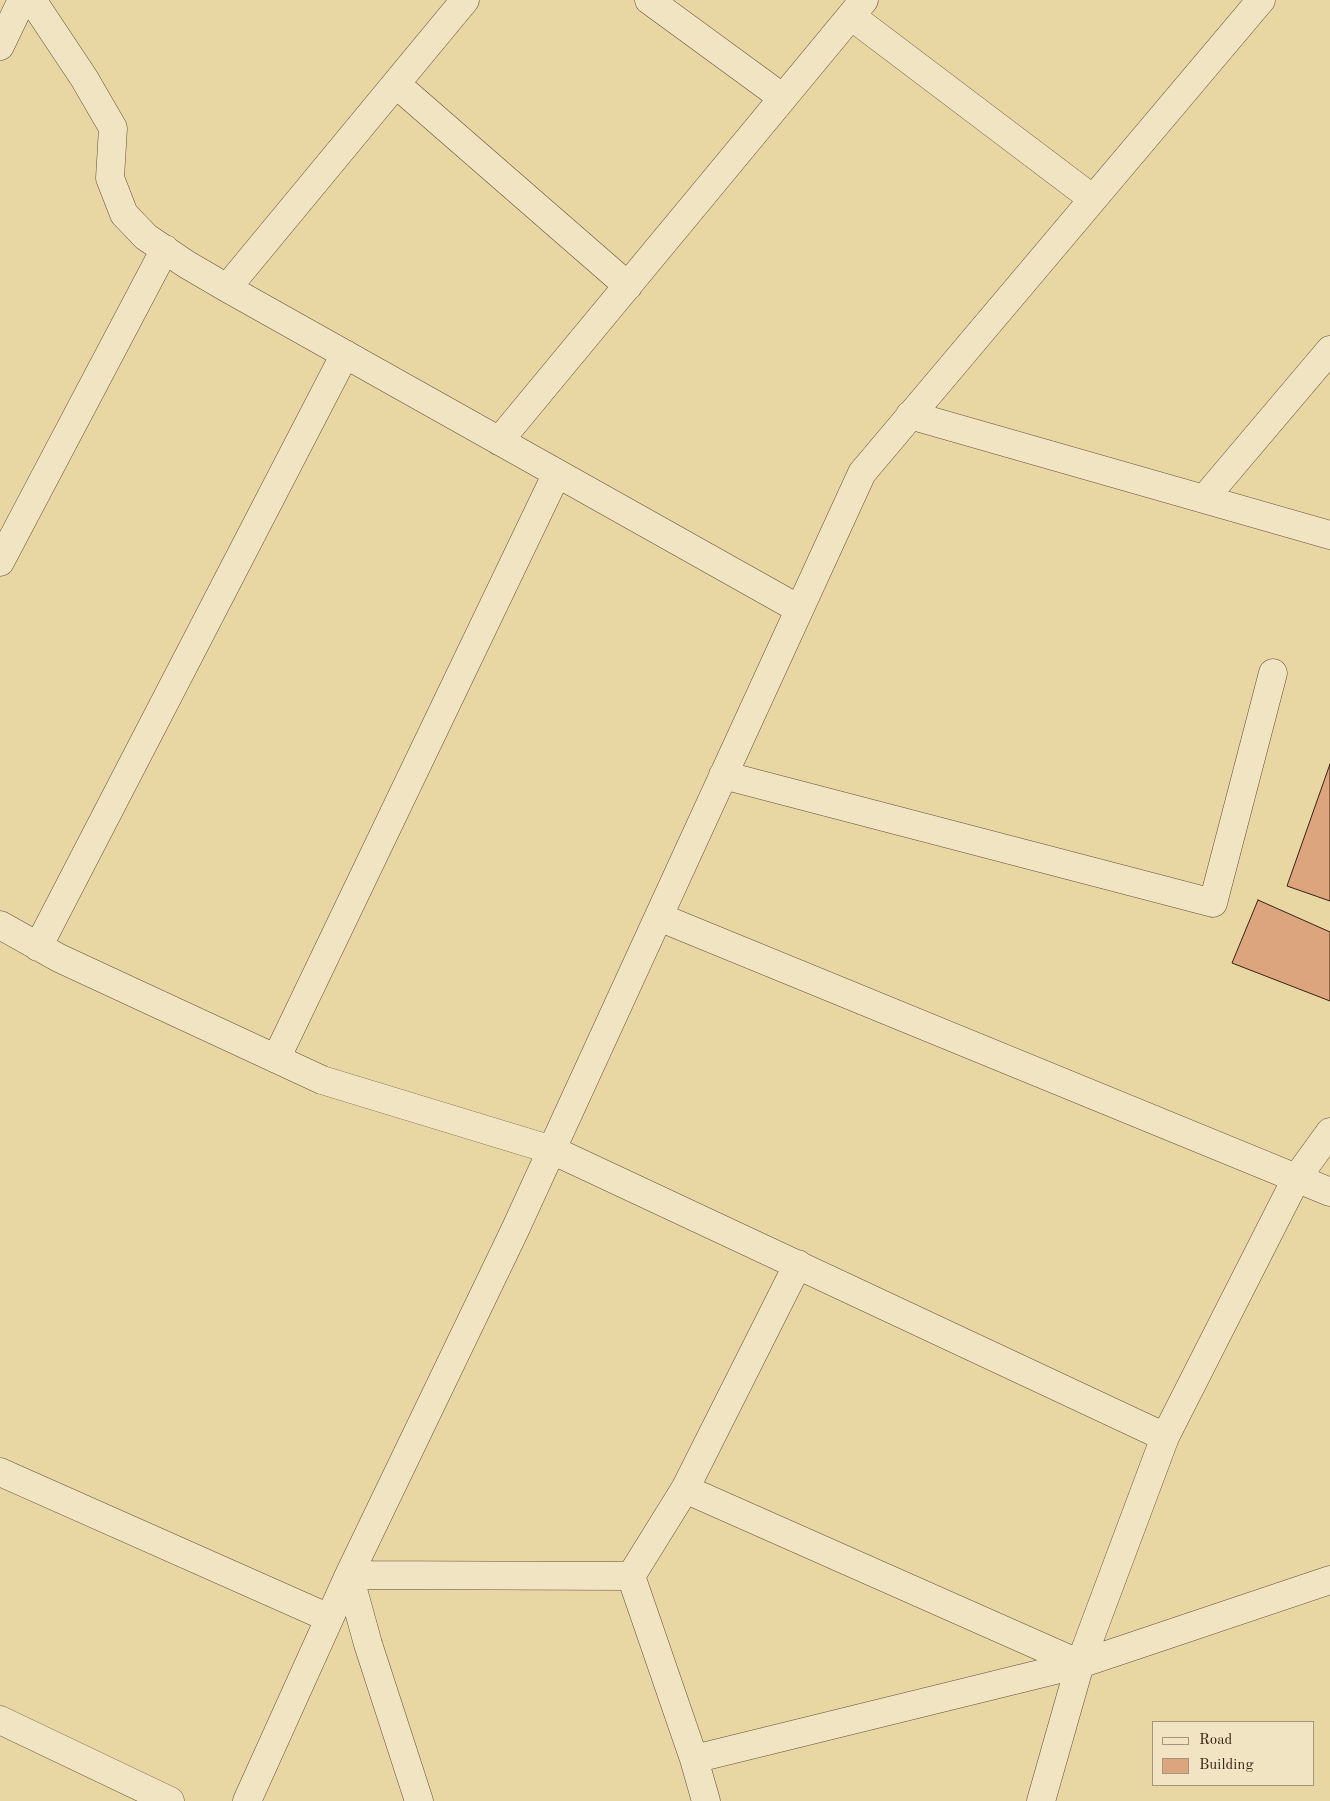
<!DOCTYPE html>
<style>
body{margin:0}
#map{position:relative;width:1330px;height:1801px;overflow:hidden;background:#e8d6a3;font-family:"Old Standard TT",serif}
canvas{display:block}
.legend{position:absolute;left:1152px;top:1721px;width:162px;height:65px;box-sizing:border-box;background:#f0e4c3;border:1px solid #a7967d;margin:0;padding:6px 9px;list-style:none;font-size:15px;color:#392115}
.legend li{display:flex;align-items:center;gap:10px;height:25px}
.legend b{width:25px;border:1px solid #a7967d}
</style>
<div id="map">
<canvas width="1330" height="1801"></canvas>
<ul class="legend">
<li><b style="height:6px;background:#f0e4c3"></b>Road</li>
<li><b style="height:14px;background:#dda57d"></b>Building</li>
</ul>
</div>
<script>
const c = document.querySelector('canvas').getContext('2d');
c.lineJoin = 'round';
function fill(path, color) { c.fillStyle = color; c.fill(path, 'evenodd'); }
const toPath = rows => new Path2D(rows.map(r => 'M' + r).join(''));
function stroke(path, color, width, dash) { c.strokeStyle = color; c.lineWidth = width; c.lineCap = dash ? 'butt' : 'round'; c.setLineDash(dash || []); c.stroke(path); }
const building = toPath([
 [1330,764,1330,901,1287,886,1330,764],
 [1258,900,1330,932,1330,1001,1232,963,1258,900]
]);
const street = toPath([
 [32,0,84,78,113,128,110,178,124,214,146,237,186,264,227,288,799,609],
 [649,0,783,98],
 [851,16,1093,199],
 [0,46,22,0],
 [396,84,628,286],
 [227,288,465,0],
 [910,415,1330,535],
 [499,441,864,0],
 [1204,499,1330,350],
 [0,562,165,249],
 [723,775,1213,903,1273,673],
 [659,917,1330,1192],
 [0,925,59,958,322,1080,552,1150,1165,1437],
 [38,947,345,354],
 [276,1059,557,473],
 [0,1472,329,1618],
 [685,1489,1080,1664],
 [0,1720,170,1801],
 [694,1759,1080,1664,1330,1580],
 [247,1801,349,1575,631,1576],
 [419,1801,368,1644,349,1575,514,1232,862,473,1261,0],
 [706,1801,694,1759,631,1576,685,1489,798,1264],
 [1041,1801,1080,1664,1165,1437,1296,1179,1330,1132]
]);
fill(building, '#dda57d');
stroke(building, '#392115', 1);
stroke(street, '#654e38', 29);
stroke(street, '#f0e4c3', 28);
</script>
